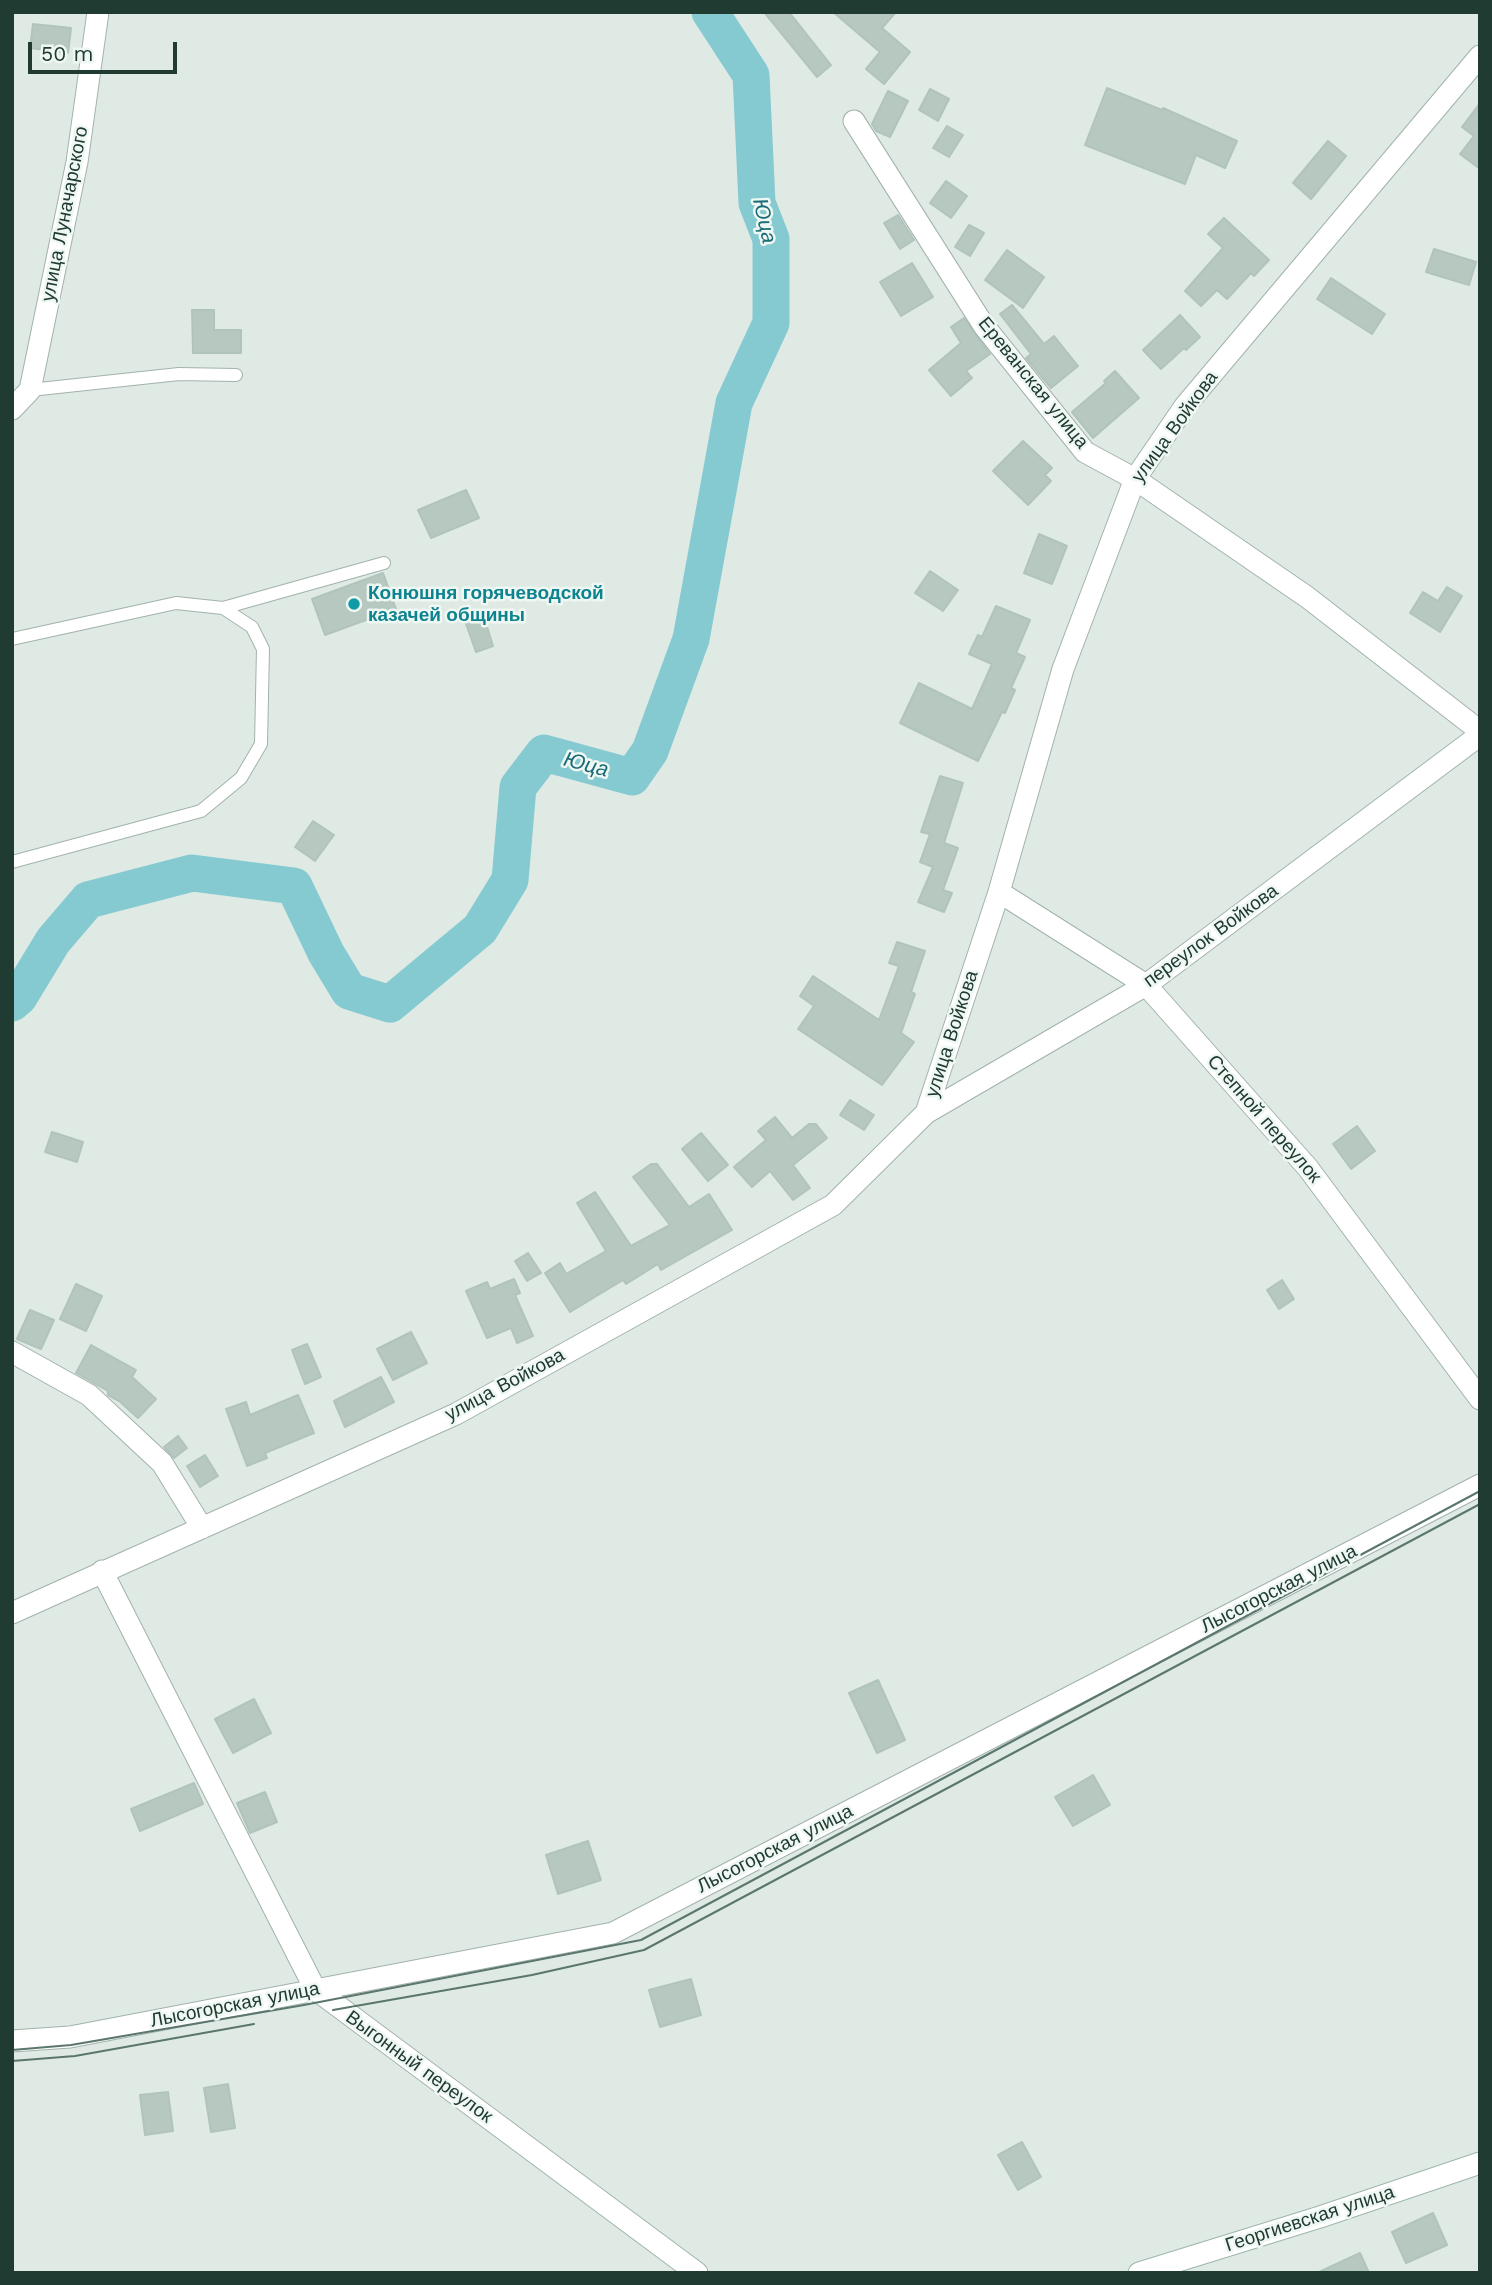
<!DOCTYPE html>
<meta charset="utf-8">
<style>
body{margin:0}
#map{position:relative;width:1492px;height:2285px;overflow:hidden;background:#dfeae5;font-family:"Work Sans",sans-serif}
canvas{display:block}
.frame{position:absolute;inset:0;border:14px solid #203b32;pointer-events:none}
.scale{position:absolute;left:28px;top:42px;width:149px;height:32px;box-sizing:border-box;border:4px solid #203b32;border-top:0;padding-left:9px;font-size:21px;line-height:24px;white-space:nowrap;color:#203b32;-webkit-text-stroke:5px #eff7f3;paint-order:stroke}
</style>
<div id="map">
<canvas width="1492" height="2285"></canvas>
<div class="frame"></div>
<div class="scale">50 m</div>
</div>
<script>
const c = document.querySelector('canvas').getContext('2d');
c.lineJoin = 'round';
const toPath = rows => new Path2D(rows.map(r => 'M' + r).join(''));
function stroke(path, color, width, dash) { c.strokeStyle = color; c.lineWidth = width; c.lineCap = dash ? 'butt' : 'round'; c.setLineDash(dash || []); c.stroke(path); }
function fill(path, color) { c.fillStyle = color; c.fill(path, 'evenodd'); }
function drawText(font, color, halo, rows, align = 'center') {
  c.font = font + ' "Work Sans",sans-serif'; c.lineWidth = 5; c.setLineDash([]); c.textBaseline = 'middle'; c.strokeStyle = halo; c.fillStyle = color; for (const [text, x, y, turn = 0] of rows) {
    c.save(); c.translate(x, y); c.rotate((+turn || 0) * Math.PI / 180); c.textAlign = isNaN(turn) ? turn : align; if (halo) c.strokeText(text, 0, 0); c.fillText(text, 0, 0); c.restore();
  }
}
const river = toPath([
 [12,1003,19,997,53,941,88,900,192,873,294,886,326,953,349,991,390,1004,480,929,510,880,518,787,544,753,632,777,650,751,691,639,734,403,771,323,771,239,757,203,751,75,710,12]
]);
const building = toPath([
 [764,12,789,12,831,65,817,77,764,12],
 [833,12,896,12,882,28,910,52,884,84,866,69,880,52,833,12],
 [33,24,71,28,68,53,30,48,33,24],
 [1107,88,1162,110,1163,108,1237,141,1225,168,1196,155,1185,184,1085,145,1107,88],
 [930,89,949,99,938,121,919,110,930,89],
 [888,91,908,101,890,137,876,131,872,124,888,91],
 [1480,103,1480,169,1460,154,1474,136,1462,127,1480,103],
 [947,126,963,135,949,157,933,148,947,126],
 [1328,141,1346,156,1311,199,1293,183,1328,141],
 [946,181,967,196,951,218,930,203,946,181],
 [898,215,914,240,900,249,884,223,898,215],
 [1224,218,1269,260,1254,276,1251,273,1227,299,1217,290,1201,306,1185,291,1223,248,1208,234,1224,218],
 [969,225,984,233,970,256,955,247,969,225],
 [1434,249,1476,262,1469,285,1426,272,1434,249],
 [1007,250,1044,277,1023,308,985,280,1007,250],
 [912,263,933,297,901,316,880,282,912,263],
 [1331,278,1385,314,1372,334,1317,299,1331,278],
 [1012,305,1044,344,1054,336,1078,366,1051,388,1026,358,1031,354,1000,314,1012,305],
 [192,310,214,310,214,330,241,330,241,353,193,353,192,310],
 [1180,315,1200,337,1186,350,1184,348,1161,369,1143,350,1180,315],
 [964,318,990,354,966,371,972,378,951,396,929,370,961,343,951,327,964,318],
 [1115,371,1139,398,1093,438,1072,412,1106,383,1104,381,1115,371],
 [1023,441,1052,468,1045,475,1051,481,1028,505,993,471,1023,441],
 [466,490,479,518,431,538,418,510,466,490],
 [1039,534,1067,546,1052,584,1024,573,1039,534],
 [930,571,958,590,943,611,915,593,930,571],
 [383,573,396,609,325,635,312,599,383,573],
 [1447,587,1462,596,1440,632,1410,613,1423,592,1438,601,1447,587],
 [996,606,1030,620,1016,653,1025,657,1011,688,1015,690,1005,713,1002,712,978,761,900,723,919,683,972,709,992,664,969,654,978,635,982,637,996,606],
 [483,614,493,646,476,652,465,621,483,614],
 [940,776,963,783,944,843,958,848,943,890,952,893,944,912,918,902,933,867,920,862,930,834,921,832,940,776],
 [313,821,334,835,315,861,295,847,313,821],
 [897,942,925,951,911,992,915,994,901,1033,914,1042,882,1085,798,1029,814,1006,800,996,813,976,879,1020,899,966,889,963,897,942],
 [850,1100,874,1115,864,1130,840,1115,850,1100],
 [775,1117,792,1138,809,1124,816,1124,827,1138,793,1165,810,1188,793,1200,770,1171,752,1187,734,1167,766,1140,758,1131,775,1117],
 [1357,1126,1375,1151,1351,1169,1333,1144,1357,1126],
 [52,1132,83,1142,77,1162,45,1152,52,1132],
 [701,1133,728,1165,708,1181,682,1149,701,1133],
 [651,1164,657,1164,689,1207,709,1194,732,1230,661,1270,658,1264,626,1284,623,1280,570,1312,545,1273,560,1263,566,1274,606,1251,577,1203,595,1192,631,1246,670,1225,633,1177,651,1164],
 [528,1253,541,1273,527,1281,515,1261,528,1253],
 [514,1279,520,1293,515,1295,533,1336,517,1343,511,1328,487,1338,466,1291,487,1282,490,1289,514,1279],
 [1282,1280,1294,1299,1279,1309,1267,1290,1282,1280],
 [76,1284,102,1296,86,1331,60,1319,76,1284],
 [30,1310,54,1320,41,1349,17,1339,30,1310],
 [411,1332,427,1363,393,1380,377,1349,411,1332],
 [307,1344,321,1377,305,1384,292,1350,307,1344],
 [91,1345,136,1370,132,1377,156,1399,138,1418,119,1401,108,1395,108,1391,76,1373,91,1345],
 [381,1377,394,1402,345,1427,334,1401,381,1377],
 [298,1395,314,1433,265,1453,267,1458,247,1466,226,1409,246,1402,250,1415,298,1395],
 [178,1436,187,1448,174,1458,164,1447,178,1436],
 [205,1455,218,1476,200,1487,187,1466,205,1455],
 [878,1680,905,1740,877,1753,849,1693,878,1680],
 [254,1699,271,1733,233,1753,215,1719,254,1699],
 [1093,1775,1110,1805,1073,1826,1055,1797,1093,1775],
 [194,1783,203,1804,140,1831,131,1809,194,1783],
 [265,1792,277,1822,250,1833,237,1803,265,1792],
 [588,1841,601,1880,558,1894,546,1855,588,1841],
 [691,1979,701,2015,660,2027,649,1990,691,1979],
 [228,2084,235,2128,211,2132,204,2088,228,2084],
 [168,2092,173,2131,145,2135,140,2095,168,2092],
 [1022,2142,1041,2177,1018,2190,998,2155,1022,2142],
 [1433,2213,1447,2245,1406,2263,1392,2232,1433,2213],
 [1360,2253,1369,2273,1317,2273,1360,2253]
]);
const service = toPath([
 [30,390,179,374,236,375],
 [223,608,384,563],
 [12,639,176,603,223,608,252,627,263,649,261,744,241,778,201,811,12,862]
]);
const minor = toPath([
 [854,121,984,326,1085,452,1135,479,1307,597,1480,731],
 [12,409,30,390,77,162,98,12],
 [999,892,1146,985,1308,1168,1480,1399],
 [926,1113,1146,985,1480,735],
 [12,1352,89,1395,162,1463,202,1528],
 [102,1571,315,1989,697,2273],
 [12,1613,456,1414,833,1205,926,1113,999,892,1063,669,1135,479,1185,406,1480,56],
 [12,2041,70,2037,613,1933,1480,1485]
]);
const secondary = toPath([
 [1139,2273,1320,2217,1480,2163]
]);
const tram = toPath([
 [333,2010,532,1975,644,1950,1480,1504],
 [12,2050,71,2045,304,2005,641,1940,1480,1491],
 [12,2061,75,2056,254,2024]
]);
const markers = [
 [354,604,7,"#0f9aa8"]
];
const streetNames = [
 ["улица Луначарского",65,214,-79],
 ["Ереванская улица",1033,383,51],
 ["улица Войкова",1175,427,-54],
 ["переулок Войкова",1211,936,-36],
 ["улица Войкова",952,1034,-72],
 ["Степной переулок",1264,1119,49],
 ["улица Войкова",505,1385,-28],
 ["Лысогорская улица",1279,1589,-27],
 ["Лысогорская улица",775,1849,-27],
 ["Лысогорская улица",235,2005,-11],
 ["Выгонный переулок",419,2067,36],
 ["Георгиевская улица",1310,2219,-18]
];
const cultureNames = [
 ["Конюшня горячеводской",368,593],
 ["казачей общины",368,615]
];
const waterNames = [
 ["Юца",764,221,77],
 ["Юца",586,765,15]
];
stroke(river, '#85c9d1', 37);
fill(building, '#b7c8c0');
stroke(building, '#b1c4bb', 2);
stroke(service, '#a2b2ac', 14);
stroke(minor, '#a2b2ac', 23);
stroke(secondary, '#9eb6ac', 23);
stroke(service, '#fff', 12);
stroke(minor, '#fff', 21);
stroke(secondary, '#fff', 21);
stroke(tram, '#5a766d', 2);
for (const [x, y, r, color] of markers) { const dot = new Path2D(); dot.arc(x, y, r, 0, 2 * Math.PI); c.fillStyle = color; c.fill(dot); stroke(dot, '#eff7f3', 2.5); }
drawText('19px', '#203b32', '#eff7f3', streetNames);
drawText('bold 19px', '#0d838f', '#eff7f3', cultureNames, 'left');
drawText('italic 21px', '#196b77', '#eff7f3', waterNames);
</script>
